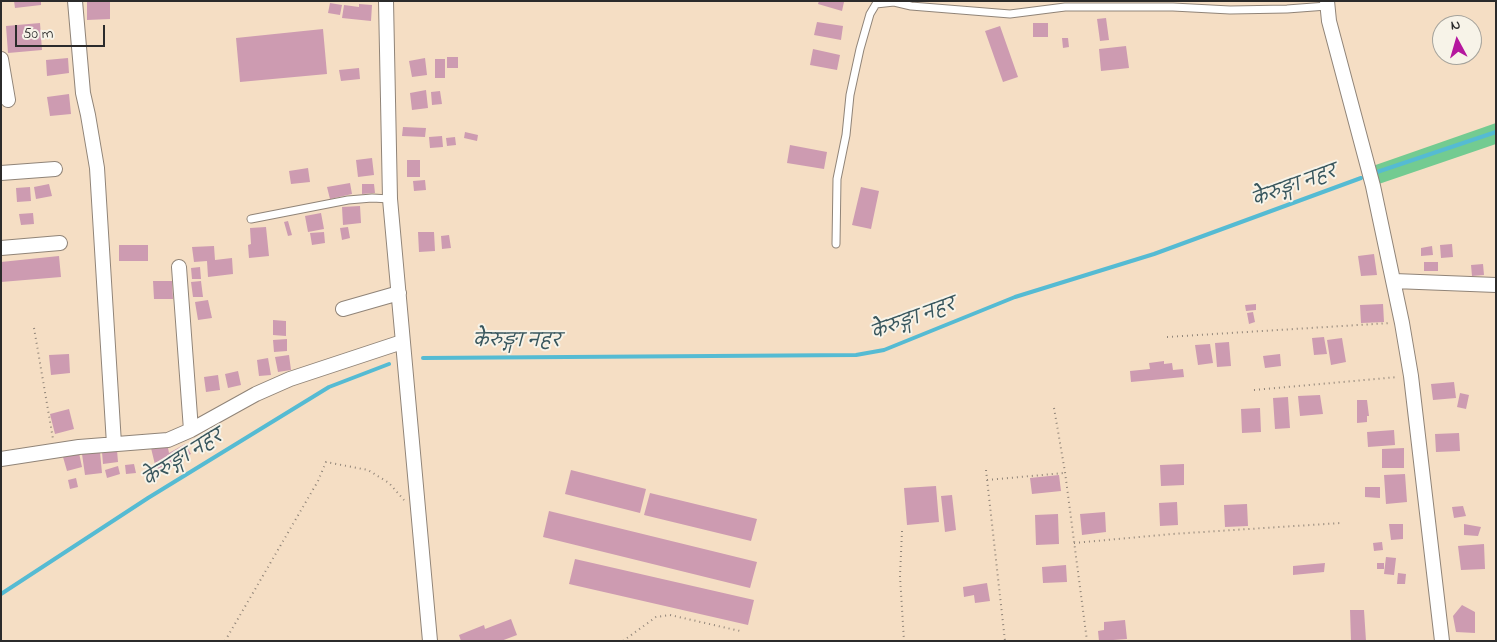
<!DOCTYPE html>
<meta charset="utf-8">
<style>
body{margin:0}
#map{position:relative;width:1497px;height:642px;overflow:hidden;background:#f5dec4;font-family:"Indie Flower",sans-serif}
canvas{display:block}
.frame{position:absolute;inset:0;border:2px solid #2b2b2b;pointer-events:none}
.north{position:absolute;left:1432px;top:15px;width:50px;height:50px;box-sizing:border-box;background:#f7f3e8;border:1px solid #a5a39c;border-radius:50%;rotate:354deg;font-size:14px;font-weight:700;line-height:20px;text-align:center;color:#2b2b2b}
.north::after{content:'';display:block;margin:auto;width:18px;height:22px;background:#b5179e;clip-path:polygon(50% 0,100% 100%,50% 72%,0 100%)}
.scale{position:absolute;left:15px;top:25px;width:90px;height:22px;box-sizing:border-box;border:2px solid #2b2b2b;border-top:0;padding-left:6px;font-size:15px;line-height:18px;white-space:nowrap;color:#2b2b2b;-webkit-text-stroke:4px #f7f3e8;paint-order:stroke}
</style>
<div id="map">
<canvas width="1497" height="642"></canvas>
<div class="frame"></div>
<div class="north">N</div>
<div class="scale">50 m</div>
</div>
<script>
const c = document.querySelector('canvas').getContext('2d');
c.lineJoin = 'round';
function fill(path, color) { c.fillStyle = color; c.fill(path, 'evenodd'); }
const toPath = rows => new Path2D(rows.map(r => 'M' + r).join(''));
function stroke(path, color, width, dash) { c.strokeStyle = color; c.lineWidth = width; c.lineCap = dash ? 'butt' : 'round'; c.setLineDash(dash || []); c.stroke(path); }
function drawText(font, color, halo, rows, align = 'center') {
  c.font = font + ' "Indie Flower","Playpen Sans Deva",sans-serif'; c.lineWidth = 4; c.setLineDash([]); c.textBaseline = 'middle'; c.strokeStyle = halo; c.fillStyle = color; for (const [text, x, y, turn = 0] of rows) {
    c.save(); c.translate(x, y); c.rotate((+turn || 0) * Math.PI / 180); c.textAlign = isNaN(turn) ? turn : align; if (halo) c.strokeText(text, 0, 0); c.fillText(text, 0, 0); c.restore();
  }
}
const green = toPath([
 [1496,123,1496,144,1373,186,1367,168]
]);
const stream = toPath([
 [1377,172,1496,132],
 [423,358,856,355,884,350,1015,297,1154,254,1361,178],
 [1,594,148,498,329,387,389,364]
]);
const building = toPath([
 [14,1,41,1,41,5,15,8],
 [87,1,110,1,110,19,87,20],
 [819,1,843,1,844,2,842,11,818,4],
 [330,3,342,5,340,15,328,13],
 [359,4,372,5,371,21,342,18,344,5,359,7],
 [1106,18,1109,40,1100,41,1097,19],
 [817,22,843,26,841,40,814,35],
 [40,23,42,50,8,53,6,26],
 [1033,23,1048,23,1048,37,1033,37],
 [1000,26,1018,77,1003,82,985,31],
 [323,29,327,74,240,82,236,38],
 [1062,38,1068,38,1069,47,1063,48],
 [1126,46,1129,68,1101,71,1099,49],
 [813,49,840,55,837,70,810,65],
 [447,57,458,57,458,68,447,68],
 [68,58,69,73,47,76,46,60],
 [425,58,427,75,412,77,409,61],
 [435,59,445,59,445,78,435,78],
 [359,68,360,79,341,81,339,70],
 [426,90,428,108,412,110,410,93],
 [440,91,442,104,432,105,431,92],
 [69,94,71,114,50,116,47,97],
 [403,127,426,128,425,137,402,136],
 [465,132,478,135,477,141,464,138],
 [442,136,443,147,430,148,429,137],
 [455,137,456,145,447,146,446,138],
 [790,145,827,152,824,169,787,163],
 [372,158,374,175,358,177,356,160],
 [407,160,420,160,420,177,407,177],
 [308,168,310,182,291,184,289,171],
 [425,180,426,190,414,191,413,181],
 [350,183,352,194,330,199,327,187],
 [49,184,52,196,36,199,34,187],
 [362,184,374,184,375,193,362,194],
 [30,187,31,201,17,202,16,188],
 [861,187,879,191,871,229,852,225],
 [360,206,361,223,343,225,342,207],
 [33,213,34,224,21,225,19,214],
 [321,213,324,229,308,232,305,216],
 [288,221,292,235,288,236,284,222],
 [266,227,269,256,249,258,248,245,251,244,250,228],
 [348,227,350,238,342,240,340,228],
 [324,232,325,243,312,245,310,233],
 [418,232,434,232,435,251,419,252],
 [449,235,451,248,442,249,441,236],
 [1452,244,1453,257,1441,258,1440,245],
 [119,245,148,245,148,261,119,261],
 [214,246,215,260,232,258,233,274,208,277,207,261,194,262,192,247],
 [1432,246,1433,255,1421,256,1421,248],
 [1374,254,1377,275,1361,276,1358,256],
 [59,256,61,277,1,282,1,262],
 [1424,262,1438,262,1438,271,1424,271],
 [1483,264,1484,275,1472,276,1471,265],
 [200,267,201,279,192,279,191,268],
 [153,281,172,281,173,299,154,299],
 [201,281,203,297,193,297,191,282],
 [208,300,212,318,198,320,195,302],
 [1256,304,1256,310,1246,311,1245,305],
 [1383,304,1384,322,1361,323,1360,305],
 [1253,312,1255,322,1249,324,1247,313],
 [273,320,286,321,286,336,273,335],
 [1324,337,1327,354,1314,355,1312,338],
 [1342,338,1346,362,1331,365,1327,340],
 [287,339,287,351,274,352,273,340],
 [1229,342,1231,366,1217,367,1215,343],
 [1210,344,1213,363,1198,365,1195,345],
 [69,354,70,373,51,375,49,355],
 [1280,354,1281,366,1265,368,1263,356],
 [289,355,291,370,278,372,275,357],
 [268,358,271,375,259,376,257,360],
 [1164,361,1164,364,1172,363,1173,370,1183,369,1184,377,1131,382,1130,371,1150,369,1149,363],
 [238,371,241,385,228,388,225,374],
 [218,375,220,390,206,392,204,377],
 [1454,382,1456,398,1433,400,1431,384],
 [1460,393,1469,395,1466,409,1457,407],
 [1320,395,1323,414,1300,416,1298,396],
 [1288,397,1290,428,1275,429,1273,398],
 [1357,400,1367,400,1369,416,1367,416,1367,422,1357,423],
 [1260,408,1261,432,1242,433,1241,409],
 [69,409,74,429,55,434,50,414],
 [1394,430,1395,445,1368,447,1367,432],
 [1459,433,1460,451,1436,452,1435,434],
 [167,443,169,453,185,444,191,454,157,473,151,448],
 [1404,448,1404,468,1382,468,1382,449],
 [117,450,118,462,103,464,102,452],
 [100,452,102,473,85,475,82,454],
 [79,453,82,467,67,471,63,457],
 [134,464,136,473,126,474,125,465],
 [1184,464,1184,485,1161,486,1160,465],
 [118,466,120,474,107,478,105,470],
 [571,470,646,489,640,513,565,494],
 [1405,474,1407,502,1386,504,1384,475],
 [1059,475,1061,491,1032,494,1030,478],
 [76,478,78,487,70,489,68,480],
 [936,486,939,522,907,525,904,488],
 [1365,487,1380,487,1380,498,1365,497],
 [650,493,757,519,751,541,644,515],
 [952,495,956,530,945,532,941,496],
 [1177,502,1178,525,1160,526,1159,503],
 [1247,504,1248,526,1225,527,1224,505],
 [1463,506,1466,516,1454,518,1452,507],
 [549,511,757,562,750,588,543,537],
 [1105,512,1106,532,1082,535,1080,514],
 [1058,514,1059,544,1036,545,1035,515],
 [1389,524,1403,524,1403,539,1391,540],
 [1464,524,1481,527,1478,536,1464,535],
 [1382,542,1383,550,1374,551,1373,543],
 [1484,544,1485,569,1461,570,1458,546],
 [1386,557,1396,558,1394,575,1384,574],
 [575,559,754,600,748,625,569,584],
 [1325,563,1324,572,1293,575,1293,566],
 [1377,563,1384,563,1384,569,1377,569],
 [1066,565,1067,582,1043,583,1042,567],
 [1398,573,1406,574,1405,584,1397,584],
 [987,583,990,601,975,603,974,595,964,597,963,587],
 [1462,605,1475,612,1475,633,1456,632,1453,616],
 [1350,610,1364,610,1366,641,1351,641],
 [511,619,517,635,501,641,461,641,459,635,484,625,485,629],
 [1125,620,1127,639,1099,641,1098,631,1104,630,1104,622]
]);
const path = toPath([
 [34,328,53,439],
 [1167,337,1390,323],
 [1254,390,1398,377],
 [1054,408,1065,472,1087,641],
 [986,470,1005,641],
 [987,480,1064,473],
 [902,531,900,576,904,641],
 [1074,543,1172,534,1341,523],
 [225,641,318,481,326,462,368,470,389,483,404,500],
 [623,641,656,617,670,615,740,631]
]);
const service = toPath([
 [251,219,348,200,372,198,390,199],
 [836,244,837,179,846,135,850,95,860,49,870,14,876,4,894,2,911,6,1010,14,1065,7,1173,7,1230,10,1287,9,1327,6]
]);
const minor = toPath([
 [75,1,83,93,88,115,97,168,114,444],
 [386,1,390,199,430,641],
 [1327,1,1329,21,1373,186,1402,323,1411,376,1442,641],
 [1,59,8,100],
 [1,173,55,169],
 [1,248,60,243],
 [179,267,191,430],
 [1394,281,1496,285],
 [343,309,399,293],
 [1,459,79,447,168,440,191,430,256,394,290,379,402,342]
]);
const waterNames = [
 ["केेरुङ्गा नहर",1295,188,-20],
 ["केेरुङ्गा नहर",914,321,-20],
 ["केेरुङ्गा नहर",517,343],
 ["केरुङ्गा नहर",184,460,-32]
];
fill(green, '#73cb91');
stroke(stream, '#55bbd3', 4);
fill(building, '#cd9bb1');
stroke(service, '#908478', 9);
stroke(minor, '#908478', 16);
stroke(path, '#908478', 2, [1, 4]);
stroke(service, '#fff', 7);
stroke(minor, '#fff', 14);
drawText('italic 18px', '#38565d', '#f7f3e8', waterNames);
</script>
